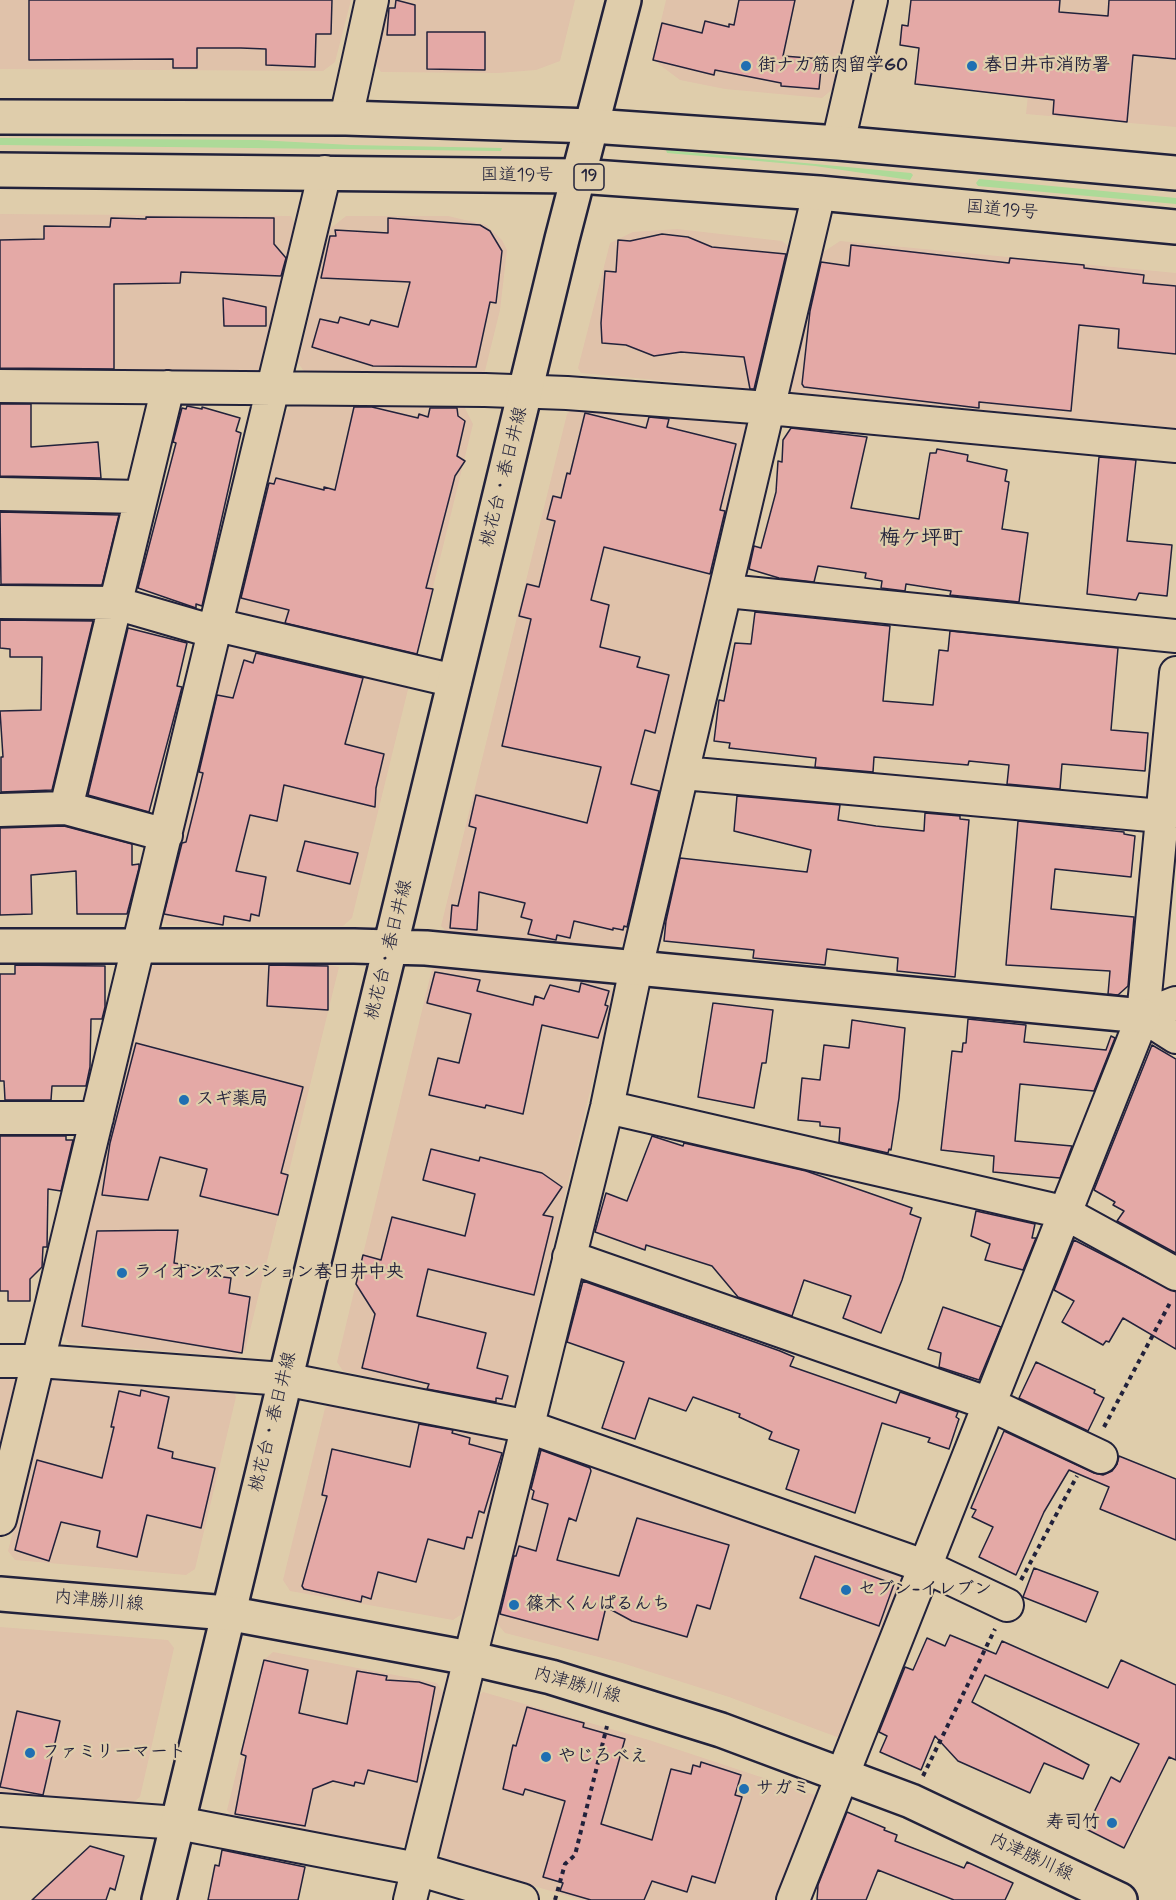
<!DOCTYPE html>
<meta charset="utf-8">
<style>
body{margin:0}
canvas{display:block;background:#dfcdab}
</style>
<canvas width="1176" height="1900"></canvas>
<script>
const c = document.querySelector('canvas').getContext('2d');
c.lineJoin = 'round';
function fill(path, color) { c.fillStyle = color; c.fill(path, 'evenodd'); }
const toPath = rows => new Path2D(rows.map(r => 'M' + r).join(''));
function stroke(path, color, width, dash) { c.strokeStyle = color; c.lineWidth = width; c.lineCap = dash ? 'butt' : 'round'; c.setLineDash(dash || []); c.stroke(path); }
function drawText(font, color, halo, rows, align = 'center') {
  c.font = font + ' Mynerve,"Klee One",sans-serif'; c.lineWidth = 4.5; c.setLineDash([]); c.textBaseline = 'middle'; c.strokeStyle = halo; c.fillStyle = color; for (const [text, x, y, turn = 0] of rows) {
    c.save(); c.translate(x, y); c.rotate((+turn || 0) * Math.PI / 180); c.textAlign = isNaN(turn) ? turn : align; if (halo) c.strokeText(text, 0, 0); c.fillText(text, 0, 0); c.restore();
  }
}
const built = toPath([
 [0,0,351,0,335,62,323,71,0,69],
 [385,0,575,0,560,61,536,70,498,73,381,72,371,58],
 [666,0,857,0,834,88,822,98,725,89,680,80,652,59],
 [1038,0,1176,0,1176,127,1026,114],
 [0,214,291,216,297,229,264,363,257,371,0,369],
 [346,216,448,216,486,225,502,240,507,250,500,310,484,375,306,374,298,363,330,229],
 [677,229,782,241,794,251,761,382,751,389,581,373,578,368,610,243,633,232],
 [840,241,1176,273,1176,428,791,392,816,250,825,251],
 [295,402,463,404,473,424,352,918,343,926,167,925,161,919,285,413],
 [575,407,744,422,749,429,627,941,616,948,447,932,441,926,567,414],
 [159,961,315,962,339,967,245,1351,235,1357,69,1343,62,1334,150,969],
 [435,967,607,982,614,993,515,1401,508,1406,343,1371,337,1362,432,969],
 [0,1373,11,1373,17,1381,0,1449],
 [59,1373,233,1388,236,1397,195,1569,186,1575,15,1560,8,1551,51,1380],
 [333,1403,499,1437,505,1445,462,1614,453,1620,290,1591,283,1580,325,1408],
 [544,1446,901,1577,904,1586,848,1731,837,1737,729,1697,622,1663,505,1633,495,1621,535,1454],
 [0,1627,168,1640,174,1648,140,1797,131,1804,0,1793],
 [273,1652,437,1683,444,1694,408,1841,398,1849,231,1815,227,1810,264,1660],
 [483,1692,649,1740,815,1795,817,1804,779,1900,582,1900,444,1860,438,1850,476,1698]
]);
const green = toPath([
 [0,138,258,140,351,145,502,148,501,151,0,145],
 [666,150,911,173,913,175,910,180,815,166,667,153],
 [979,179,1176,198,1176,204,978,186,976,183]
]);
const building = toPath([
 [29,0,332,0,331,34,316,34,315,67,266,65,266,49,241,48,197,48,197,68,173,68,173,59,29,60,29,0],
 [396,0,415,5,415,35,387,35,389,8,395,8,396,0],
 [739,0,795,0,783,56,822,59,819,89,781,86,781,83,715,70,714,75,653,60,662,23,702,33,705,21,729,27,729,24,734,25,739,0],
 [911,0,1060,0,1059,12,1108,16,1109,0,1176,0,1176,59,1133,55,1127,122,1053,114,1054,100,915,84,919,48,900,45,902,25,908,26,911,0],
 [427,32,485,32,485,70,427,69,427,32],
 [146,217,274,218,274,244,286,258,281,276,181,272,180,283,114,284,114,369,0,368,0,240,44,239,44,226,110,227,111,218,146,219,146,217],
 [388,218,480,225,490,231,502,251,496,303,490,302,476,367,373,366,312,347,320,319,338,323,340,317,369,325,371,320,398,327,410,282,321,278,330,236,336,236,335,230,388,233,388,218],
 [662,234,688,237,712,247,786,254,754,389,750,389,744,357,681,352,654,356,626,345,602,343,601,323,605,271,616,272,618,240,630,241,662,234],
 [851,245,1009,263,1010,258,1084,265,1084,268,1144,275,1143,283,1176,286,1176,354,1118,348,1119,329,1079,325,1071,411,979,402,979,408,804,387,802,384,810,311,821,262,849,266,851,245],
 [223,298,266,307,266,326,224,326,223,298],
 [0,404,31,404,31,447,98,442,101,478,0,476,0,404],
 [187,406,202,409,202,407,240,418,236,431,241,433,202,606,196,604,196,608,138,588,176,443,173,442,182,408,186,409,187,406],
 [354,407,372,407,418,418,419,414,428,417,430,408,457,408,458,416,465,421,457,456,465,461,455,476,426,588,433,589,417,654,285,623,289,610,241,598,269,483,274,484,276,478,324,490,324,487,335,490,354,407],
 [585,413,646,428,649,417,669,419,667,427,736,444,720,510,725,511,710,574,604,547,591,600,609,605,600,647,640,657,637,667,669,675,655,733,645,730,631,784,659,791,627,927,624,926,623,930,613,928,613,930,574,921,570,938,557,935,556,940,528,934,532,920,521,917,525,903,479,892,477,930,450,928,452,905,458,906,476,828,469,826,476,795,587,823,601,767,502,746,531,619,519,616,527,584,539,587,555,521,547,519,553,496,561,498,567,473,570,474,585,413],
 [791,428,867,437,851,508,919,519,930,453,936,453,937,449,968,455,967,461,1007,470,1005,481,1009,482,1002,529,1028,533,1019,602,950,595,951,591,906,584,905,591,881,588,882,581,865,578,866,573,818,566,814,582,779,578,749,569,754,546,761,548,776,492,778,461,782,462,783,440,791,428],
 [1099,457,1136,460,1127,541,1172,545,1167,596,1139,593,1136,600,1087,594,1099,457],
 [0,512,119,515,102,585,1,584,0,512],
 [755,612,890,626,883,701,933,705,939,650,948,651,950,631,1118,648,1111,730,1148,733,1145,771,1062,764,1060,789,1007,784,1009,765,969,761,968,765,874,757,873,772,815,767,816,758,729,748,730,743,714,741,719,700,724,701,735,643,751,644,755,612],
 [0,620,93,621,52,790,1,792,1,757,3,757,0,711,41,710,42,657,10,657,10,649,0,648,0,620],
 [128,628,187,643,177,686,182,687,149,812,88,795,128,628],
 [256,653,363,678,345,744,384,754,376,788,375,807,284,785,277,821,250,815,236,871,266,877,259,916,251,914,250,921,224,916,223,925,164,914,182,843,186,842,198,794,203,773,199,772,217,695,233,698,244,660,253,663,256,653],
 [737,796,840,805,838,820,876,826,924,831,925,813,960,816,960,819,969,820,955,977,897,971,898,958,827,949,825,965,753,958,754,950,664,941,666,921,680,858,807,872,811,850,734,831,737,796],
 [1018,821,1124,832,1124,834,1135,836,1131,877,1055,869,1051,909,1134,917,1128,986,1118,995,1108,994,1110,971,1006,965,1018,821],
 [64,826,132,844,132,865,139,864,139,868,127,914,77,914,76,871,31,875,32,914,0,915,0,828,64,826],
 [305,841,358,853,350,884,297,871,305,841],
 [15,965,105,966,105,1007,102,1019,91,1019,90,1067,86,1086,52,1086,51,1100,5,1100,4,1081,0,1081,0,974,15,974,15,965],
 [269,965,328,966,328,1010,267,1006,269,965],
 [435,972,480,980,477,991,533,1005,535,996,544,999,550,985,579,992,581,983,609,991,605,1005,608,1006,598,1038,542,1025,523,1114,486,1105,485,1108,429,1095,438,1058,459,1063,471,1014,427,1003,435,972],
 [713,1003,773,1010,766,1063,762,1063,754,1108,698,1097,713,1003],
 [968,1019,1026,1025,1024,1042,1106,1050,1111,1036,1115,1038,1094,1091,1020,1084,1015,1141,1072,1146,1060,1178,993,1172,994,1156,941,1150,952,1051,962,1052,963,1043,966,1043,968,1019],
 [852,1020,905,1028,899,1098,891,1150,889,1149,888,1153,839,1142,840,1128,820,1126,820,1122,798,1120,802,1078,820,1080,824,1045,849,1048,852,1020],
 [136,1043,303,1087,281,1173,288,1175,278,1215,200,1196,207,1169,160,1157,148,1200,102,1195,110,1143,136,1043],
 [1152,1045,1176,1059,1176,1253,1117,1221,1124,1211,1113,1205,1115,1202,1094,1190,1152,1045],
 [0,1136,66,1136,66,1140,73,1140,61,1191,48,1189,47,1247,43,1247,42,1267,30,1279,30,1301,8,1301,8,1291,0,1291,0,1136],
 [652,1136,683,1146,684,1143,806,1171,912,1208,910,1214,921,1218,902,1280,881,1333,843,1318,851,1296,804,1280,792,1316,738,1297,712,1266,646,1245,645,1250,595,1232,606,1193,627,1201,652,1136],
 [431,1149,479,1161,480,1157,542,1173,562,1187,543,1215,553,1217,534,1295,428,1269,417,1316,486,1333,477,1368,508,1376,502,1399,496,1398,496,1402,427,1389,429,1384,362,1368,375,1314,356,1284,363,1255,381,1260,392,1217,465,1236,475,1194,423,1180,431,1149],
 [976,1211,1035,1224,1032,1238,1036,1238,1023,1270,985,1260,990,1244,971,1236,976,1211],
 [178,1230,174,1263,209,1269,208,1275,231,1278,229,1293,250,1297,242,1353,82,1326,97,1231,178,1230],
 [1074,1240,1176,1292,1176,1349,1123,1318,1109,1342,1106,1341,1103,1345,1062,1322,1074,1301,1054,1290,1074,1240],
 [583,1281,780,1351,794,1357,790,1366,896,1403,900,1392,958,1412,956,1417,959,1419,949,1449,928,1442,930,1438,882,1423,855,1513,786,1489,799,1450,769,1439,772,1432,739,1417,740,1414,693,1397,686,1411,649,1398,635,1439,602,1428,624,1362,567,1342,583,1281],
 [943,1307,1001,1327,979,1380,939,1367,941,1353,928,1349,943,1307],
 [1036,1362,1095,1390,1094,1393,1104,1398,1088,1431,1019,1398,1036,1362],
 [141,1390,169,1397,158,1448,173,1452,172,1458,215,1468,201,1528,147,1515,137,1557,97,1547,100,1531,61,1522,49,1561,15,1550,37,1460,102,1478,114,1427,111,1427,119,1391,140,1396,141,1390],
 [419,1424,453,1430,452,1433,470,1438,469,1444,502,1453,484,1513,479,1511,472,1538,467,1537,464,1549,428,1539,416,1582,378,1572,371,1599,362,1596,361,1602,304,1589,302,1586,327,1496,322,1495,332,1449,410,1467,419,1424],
 [1004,1431,1094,1473,1103,1475,1112,1471,1117,1464,1119,1456,1176,1479,1176,1540,1100,1509,1109,1487,1069,1470,1044,1512,1016,1575,979,1557,993,1527,972,1517,976,1510,971,1508,1004,1431],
 [541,1450,590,1468,591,1471,576,1521,569,1518,557,1560,619,1576,637,1518,729,1545,710,1609,697,1605,687,1637,632,1621,606,1607,598,1640,500,1614,514,1556,516,1556,519,1546,536,1551,548,1504,532,1499,534,1491,531,1489,541,1450],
 [815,1556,894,1584,879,1626,800,1598,815,1556],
 [1034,1568,1098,1592,1086,1622,1023,1597,1034,1568],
 [950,1635,996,1654,1002,1641,1108,1688,1121,1660,1176,1685,1176,1760,1169,1757,1124,1848,1086,1829,1111,1777,1120,1782,1139,1744,985,1675,972,1702,1089,1765,1083,1779,1044,1763,1030,1793,958,1761,935,1736,921,1770,880,1752,887,1736,879,1732,905,1667,913,1670,927,1638,945,1646,950,1635],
 [264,1660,308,1670,299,1713,347,1724,357,1671,387,1676,386,1680,419,1682,435,1687,417,1782,368,1770,364,1784,355,1782,354,1786,333,1781,313,1789,305,1826,235,1814,246,1756,241,1754,264,1660],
 [527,1707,584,1723,583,1727,625,1739,601,1824,652,1840,671,1769,691,1774,693,1765,700,1767,701,1762,741,1775,735,1795,742,1797,715,1883,692,1876,687,1892,652,1881,644,1900,591,1900,560,1891,563,1883,543,1877,565,1801,525,1789,523,1795,503,1789,513,1745,516,1746,527,1707],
 [17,1711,60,1721,43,1795,0,1787,17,1711],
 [847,1812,885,1828,884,1830,897,1835,895,1841,964,1868,967,1862,1013,1883,1005,1900,954,1900,878,1870,866,1900,817,1900,818,1885,847,1812],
 [90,1846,124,1856,115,1890,110,1888,106,1900,32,1900,90,1846],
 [222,1850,305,1867,298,1900,208,1900,215,1865,219,1866,222,1850]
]);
const path = toPath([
 [1104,1427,1171,1301],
 [1021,1580,1077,1476],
 [923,1776,995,1629],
 [555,1900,565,1864,575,1855,607,1726]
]);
const minor = toPath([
 [346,118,372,0],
 [838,143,871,0],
 [0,386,485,390,567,393,768,408,1176,446],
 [0,494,141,497],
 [727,591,1176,636],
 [0,602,115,603,215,632],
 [217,625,455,681],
 [683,773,1161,816,1176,810],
 [66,808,168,387],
 [0,810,66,808,166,835],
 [1143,1016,1176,1037],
 [1143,1016,1176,1003],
 [607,1107,1063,1212,1176,1274],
 [0,1118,97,1118],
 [569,1257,987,1403,1101,1457],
 [0,1361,39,1361,284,1379,529,1427,924,1566,1007,1605],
 [0,1519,325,172],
 [0,1810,178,1823,417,1869,522,1900],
 [410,1900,607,1107,636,968,819,193],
 [793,1900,1143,1016,1176,673]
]);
const tertiary = toPath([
 [0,946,354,946,426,948,1143,1016],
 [159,1900,562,239,624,0]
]);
const secondary = toPath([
 [0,1594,227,1613,469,1658,551,1677,721,1730,911,1801,1120,1900]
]);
const trunk = toPath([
 [0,117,346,118,592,126,838,143,1176,173],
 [0,170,578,176,819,193,1176,227]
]);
const markers = [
 [746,66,6,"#1f6fb2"],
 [972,66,6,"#1f6fb2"],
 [184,1100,6,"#1f6fb2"],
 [122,1273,6,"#1f6fb2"],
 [846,1590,6,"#1f6fb2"],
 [514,1605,6,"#1f6fb2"],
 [30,1753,6,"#1f6fb2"],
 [546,1757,6,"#1f6fb2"],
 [744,1789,6,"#1f6fb2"],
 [1112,1823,6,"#1f6fb2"]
];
const shields = [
 [589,177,30]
];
const shieldNames = [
 ["19",589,177]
];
const poiNames = [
 ["街ナカ筋肉留学GO",758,66],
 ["春日井市消防署",984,66],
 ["スギ薬局",196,1100],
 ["ライオンズマンション春日井中央",134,1273],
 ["セブン-イレブン",858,1590],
 ["篠木くんぱるんち",526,1605],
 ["ファミリーマート",42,1753],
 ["やじろべえ",558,1757],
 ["サガミ",756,1789],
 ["寿司竹",1100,1823,"right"]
];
const streetNames = [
 ["国道19号",517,176],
 ["国道19号",1002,211,5],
 ["桃花台・春日井線",505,477,-76],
 ["桃花台・春日井線",390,950,-76],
 ["桃花台・春日井線",274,1422,-76],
 ["内津勝川線",99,1602,5],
 ["内津勝川線",577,1686,16],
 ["内津勝川線",1031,1858,25]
];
const quarterNames = [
 ["梅ケ坪町",921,540]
];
fill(built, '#e0c2aa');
fill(green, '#adda98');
fill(building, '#e4a9a6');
stroke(building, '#22223b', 1.5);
stroke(minor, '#22223b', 36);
stroke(tertiary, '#22223b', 38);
stroke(secondary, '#22223b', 38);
stroke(trunk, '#22223b', 38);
stroke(path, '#22223b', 4, [4.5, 4.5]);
stroke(minor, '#dfcdab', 32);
stroke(tertiary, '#dfcdab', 33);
stroke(secondary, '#dfcdab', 33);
stroke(trunk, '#dfcdab', 33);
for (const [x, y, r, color] of markers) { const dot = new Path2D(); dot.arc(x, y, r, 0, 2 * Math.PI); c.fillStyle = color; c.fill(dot); stroke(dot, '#dfcdab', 2); }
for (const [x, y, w] of shields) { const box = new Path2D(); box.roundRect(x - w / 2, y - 13, w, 26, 4.5); c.fillStyle = '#dfcdab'; c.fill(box); stroke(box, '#22223b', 1.5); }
drawText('bold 16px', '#22223b', null, shieldNames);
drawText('bold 18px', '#22223b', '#dfcdab', poiNames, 'left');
drawText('18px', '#22223b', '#dfcdab', streetNames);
drawText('bold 21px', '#22223b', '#dfcdab', quarterNames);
</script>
